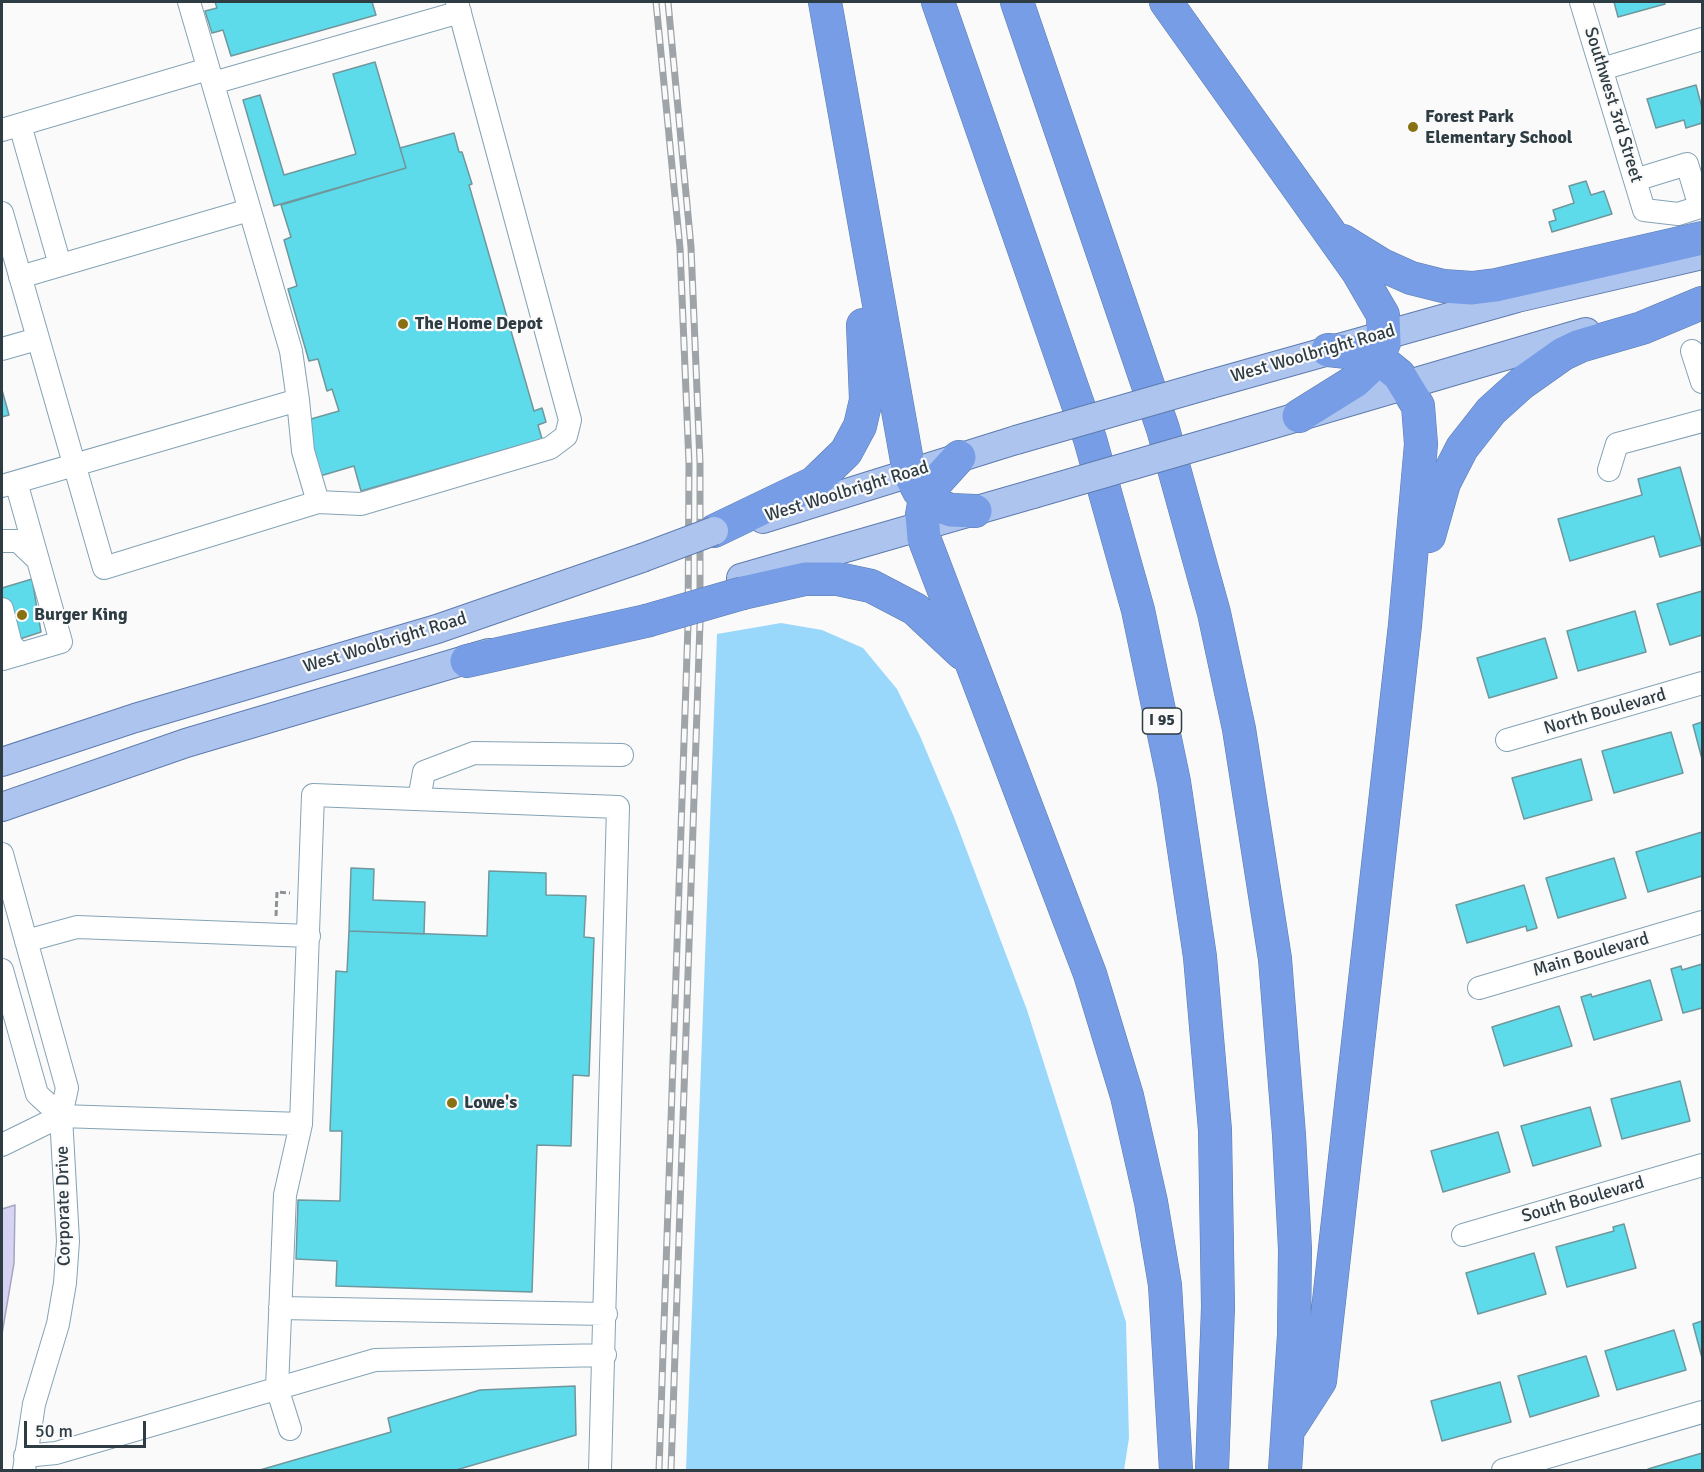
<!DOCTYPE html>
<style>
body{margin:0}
#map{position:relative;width:1704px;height:1472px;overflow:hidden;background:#fafafa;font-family:Signika,sans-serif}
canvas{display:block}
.frame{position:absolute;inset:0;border:3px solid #2e3c44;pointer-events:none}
.scale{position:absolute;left:24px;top:1421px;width:122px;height:27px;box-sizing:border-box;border:3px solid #2e3c44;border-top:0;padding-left:8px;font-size:18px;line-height:21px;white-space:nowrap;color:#2e3c44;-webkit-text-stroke:4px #fafafa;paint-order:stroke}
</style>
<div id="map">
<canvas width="1704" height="1472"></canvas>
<div class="frame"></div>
<div class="scale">50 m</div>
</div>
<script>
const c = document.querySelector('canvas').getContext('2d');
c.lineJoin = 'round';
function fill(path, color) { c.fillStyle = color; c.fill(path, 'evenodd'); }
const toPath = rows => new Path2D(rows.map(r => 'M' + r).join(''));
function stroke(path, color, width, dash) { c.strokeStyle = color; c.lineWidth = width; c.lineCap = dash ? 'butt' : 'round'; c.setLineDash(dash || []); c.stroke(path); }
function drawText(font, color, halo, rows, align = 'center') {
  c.font = font + ' Signika,sans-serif'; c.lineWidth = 4.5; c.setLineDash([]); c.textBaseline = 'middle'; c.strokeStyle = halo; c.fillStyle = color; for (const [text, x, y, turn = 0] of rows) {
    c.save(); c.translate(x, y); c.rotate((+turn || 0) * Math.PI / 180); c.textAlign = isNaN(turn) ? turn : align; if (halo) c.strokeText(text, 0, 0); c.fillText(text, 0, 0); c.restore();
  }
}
const green = toPath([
 [781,623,822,630,863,648,897,689,920,736,954,817,1027,1010,1126,1322,1129,1438,1124,1470,686,1470,717,634]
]);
const water = toPath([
 [15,1205,14,1263,2,1334,2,1209,15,1205]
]);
const building = toPath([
 [215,2,372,2,376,15,231,56,223,30,212,33,205,11,217,8,215,2],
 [1614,2,1664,2,1665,4,1618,17,1614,2],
 [375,62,406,168,274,206,243,100,260,95,284,175,356,154,333,74,375,62],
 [1696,85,1702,108,1702,123,1686,128,1684,120,1656,128,1647,99,1696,85],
 [454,133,459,152,462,152,472,184,469,185,534,411,542,408,546,422,538,425,542,439,361,491,354,466,320,476,304,421,339,411,332,389,327,391,318,359,309,361,288,289,297,286,284,240,291,237,281,205,406,168,400,148,454,133],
 [1586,181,1591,195,1604,191,1612,214,1552,232,1549,222,1556,220,1553,210,1574,203,1569,186,1586,181],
 [2,390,9,415,2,417,2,390],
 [1680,467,1702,545,1660,557,1654,536,1570,561,1558,519,1642,495,1638,479,1680,467],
 [32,579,41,632,14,641,2,598,2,588,32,579],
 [1702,591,1702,635,1670,645,1657,604,1702,591],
 [1635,611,1646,652,1578,671,1567,631,1635,611],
 [1545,638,1557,678,1489,698,1477,658,1545,638],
 [1702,722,1702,759,1693,725,1702,722],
 [1671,732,1683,773,1614,793,1602,751,1671,732],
 [1581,759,1592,800,1524,819,1512,778,1581,759],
 [1702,832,1702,876,1648,892,1636,852,1702,832],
 [1614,858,1626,898,1558,918,1546,878,1614,858],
 [351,868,374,869,373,900,425,902,424,934,349,931,351,868],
 [489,871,546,873,546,895,586,896,584,937,594,938,589,1076,573,1075,571,1146,537,1145,532,1292,336,1286,337,1261,296,1259,298,1200,340,1201,342,1131,330,1131,336,971,347,972,349,931,487,936,489,871],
 [1524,885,1537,928,1527,931,1526,926,1467,943,1456,905,1524,885],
 [1702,964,1702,1008,1683,1013,1671,969,1681,966,1682,970,1702,964],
 [1650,980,1662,1020,1594,1040,1581,997,1591,994,1592,997,1650,980],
 [1559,1006,1572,1046,1504,1066,1492,1027,1559,1006],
 [1680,1081,1690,1121,1622,1139,1611,1099,1680,1081],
 [1590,1107,1601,1146,1533,1166,1521,1126,1590,1107],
 [1498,1132,1510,1172,1443,1192,1431,1151,1498,1132],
 [1624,1224,1636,1268,1567,1287,1556,1247,1614,1231,1613,1227,1624,1224],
 [1534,1253,1546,1294,1478,1314,1466,1273,1534,1253],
 [1702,1321,1702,1358,1693,1324,1702,1321],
 [1674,1330,1686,1370,1617,1390,1605,1351,1674,1330],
 [1586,1356,1599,1396,1530,1417,1518,1376,1586,1356],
 [1500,1382,1511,1422,1442,1441,1431,1401,1500,1382],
 [575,1386,576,1435,456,1470,260,1470,391,1432,388,1418,480,1390,575,1386],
 [1702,1453,1702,1470,1649,1470,1648,1469,1702,1453]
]);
const path = toPath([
 [276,916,277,892,290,893]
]);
const minor = toPath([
 [1581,2,1644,210,1678,214,1700,207,1687,164,1635,180],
 [1602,69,1702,39],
 [213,83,460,12],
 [20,125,60,265],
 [2,130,208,69],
 [2,213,104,568,318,502,303,451,298,400],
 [20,277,249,210],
 [2,349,37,339],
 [1692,351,1702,382],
 [1609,470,1617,444,1702,421],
 [2,486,298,400,291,351,189,2],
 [318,502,361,504,550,448,566,436,570,420,457,2],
 [2,541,18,541,38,560],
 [2,609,11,645,21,654],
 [2,653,3,659,61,642,16,482],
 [1507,740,1702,683],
 [419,799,424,772,474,753,622,755],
 [2,854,67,1088,61,1116,68,1241,65,1283,58,1324,34,1404,24,1470],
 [26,941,77,927,309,936],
 [2,970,37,1094,61,1116],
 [1479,988,1702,922],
 [2,1145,61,1116,301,1124],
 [1463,1235,1702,1165],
 [280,1308,606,1314],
 [290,1429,277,1388,285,1195,301,1124,313,795,618,807,600,1470],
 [25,1456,56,1453,375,1360,605,1355],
 [1503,1470,1702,1412]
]);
const major = toPath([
 [1211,384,1517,298,1702,255],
 [1226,438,1586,332],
 [763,519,1016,440],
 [741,578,1033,494],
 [2,762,135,718,437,629,642,558],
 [2,807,186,743,489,653]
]);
const highway = toPath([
 [825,2,909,472,919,491,931,503,951,510,975,511],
 [938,2,1090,439,1138,610,1174,782,1200,957,1215,1130,1218,1307,1212,1470],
 [1017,2,1163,429,1214,613,1239,729,1275,959,1289,1135,1295,1249,1294,1335,1285,1470],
 [1166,2,1358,272,1383,315,1384,343,1374,363,1355,381,1299,416],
 [1343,241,1382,265,1411,278,1443,286,1472,288,1496,285,1702,238],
 [959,457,930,489,925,498,922,515,924,538,1090,974,1127,1096,1151,1202,1165,1285,1176,1470],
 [714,531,814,483,846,452,860,426,866,400,863,325],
 [1429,536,1444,483,1462,448,1491,411,1522,383,1563,354,1580,346,1642,328,1702,303],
 [743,593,805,579,838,579,871,586,915,609,962,653],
 [467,661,646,621],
 [1291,1426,1320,1381,1405,625,1421,444,1418,406,1399,375,1383,362,1367,354,1328,350]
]);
const rail = toPath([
 [656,2,680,248,689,464,688,625,659,1470],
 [668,2,691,247,700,462,700,623,671,1470]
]);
const majorBridge = toPath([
 [1016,440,1211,384],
 [1033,494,1226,438],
 [642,558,714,531]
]);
const highwayBridge = toPath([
 [646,621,743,593]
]);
const markers = [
 [1413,127,6,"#887113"],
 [403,324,6,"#887113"],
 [22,615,6,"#887113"],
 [452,1103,6,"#887113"]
];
const shields = [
 [1162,721,39]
];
const shieldNames = [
 ["I 95",1162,721]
];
const streetNames = [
 ["Southwest 3rd Street",1613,105,73],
 ["West Woolbright Road",1313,354,-16],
 ["West Woolbright Road",847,492,-17],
 ["West Woolbright Road",385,643,-17],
 ["North Boulevard",1605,712,-16],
 ["Main Boulevard",1591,955,-16],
 ["South Boulevard",1583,1200,-16],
 ["Corporate Drive",64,1206,-91]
];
const poiNames = [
 ["Forest Park",1425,117],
 ["Elementary School",1425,138],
 ["The Home Depot",415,324],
 ["Burger King",34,615],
 ["Lowe's",464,1103]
];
fill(green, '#9ad8fb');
fill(water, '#d7d3f4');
stroke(water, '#a4a6bf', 1.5);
fill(building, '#5edbeb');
stroke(building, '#6f979c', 1.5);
stroke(minor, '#84a3b6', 24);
stroke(major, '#5d7bad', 30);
stroke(highway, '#5d7bad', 34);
stroke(path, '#8c9397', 3, [6, 3]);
stroke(minor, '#fff', 22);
stroke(major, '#adc4ef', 28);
stroke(highway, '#769de5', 33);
stroke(rail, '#9ea4a8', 7);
stroke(rail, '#fafafa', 4.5, [14]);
stroke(majorBridge, '#5d7bad', 30, []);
stroke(highwayBridge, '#5d7bad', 34, []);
stroke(majorBridge, '#adc4ef', 28);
stroke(highwayBridge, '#769de5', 33);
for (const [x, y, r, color] of markers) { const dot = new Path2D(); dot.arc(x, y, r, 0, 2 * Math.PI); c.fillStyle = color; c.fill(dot); stroke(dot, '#fafafa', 2); }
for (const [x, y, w] of shields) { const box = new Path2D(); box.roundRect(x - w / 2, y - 13, w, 26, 4.5); c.fillStyle = '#fafafa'; c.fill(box); stroke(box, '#2e3c44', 1.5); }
drawText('bold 16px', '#2e3c44', null, shieldNames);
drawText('18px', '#2e3c44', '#fafafa', streetNames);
drawText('bold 18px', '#2e3c44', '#fafafa', poiNames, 'left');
</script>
